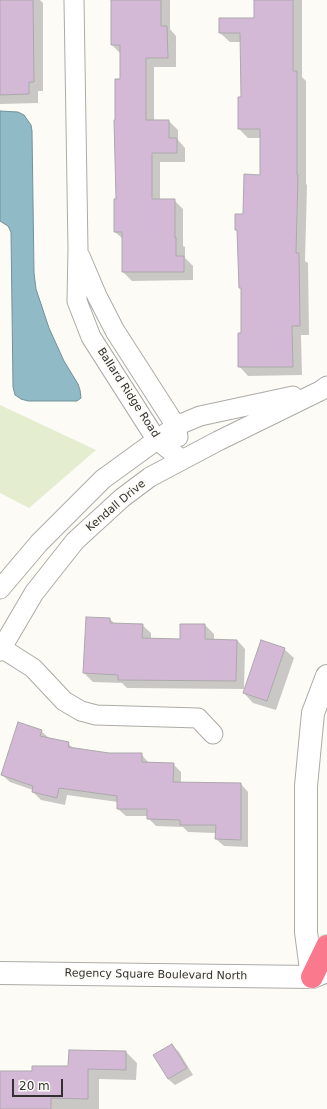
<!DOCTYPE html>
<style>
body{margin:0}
#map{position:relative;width:327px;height:1109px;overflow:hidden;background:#fcfbf6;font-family:"DejaVu Sans",sans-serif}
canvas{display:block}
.scale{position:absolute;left:12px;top:1079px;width:51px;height:18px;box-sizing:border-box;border:2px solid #323130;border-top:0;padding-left:5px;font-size:12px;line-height:14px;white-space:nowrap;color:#323130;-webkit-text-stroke:3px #fcfbf6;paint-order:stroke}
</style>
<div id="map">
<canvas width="327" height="1109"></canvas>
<div class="scale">20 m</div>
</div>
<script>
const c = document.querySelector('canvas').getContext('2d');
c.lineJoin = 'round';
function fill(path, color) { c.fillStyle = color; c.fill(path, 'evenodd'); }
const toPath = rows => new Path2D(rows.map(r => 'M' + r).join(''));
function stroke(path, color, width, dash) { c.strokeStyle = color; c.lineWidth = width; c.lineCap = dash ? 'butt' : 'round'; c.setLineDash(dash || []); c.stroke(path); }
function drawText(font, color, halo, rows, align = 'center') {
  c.font = font + ' "DejaVu Sans",sans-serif'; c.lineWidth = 3; c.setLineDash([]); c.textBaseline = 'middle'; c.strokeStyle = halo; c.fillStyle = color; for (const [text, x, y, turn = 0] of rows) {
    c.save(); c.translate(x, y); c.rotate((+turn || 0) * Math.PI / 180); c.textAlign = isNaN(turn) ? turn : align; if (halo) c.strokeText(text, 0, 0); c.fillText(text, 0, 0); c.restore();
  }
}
const green = toPath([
 [0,405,96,450,29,508,0,493]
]);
const water = toPath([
 [0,111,18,112,24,115,31,125,32,131,34,273,36,289,49,328,64,361,78,384,80,390,81,398,77,401,28,401,21,399,15,395,13,387,11,232,8,226,0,221,0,111]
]);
const shadow = toPath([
 [0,0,40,0,43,3,43,91,38,91,38,103,0,104],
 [112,0,170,0,170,29,176,36,176,67,154,67,154,121,169,121,178,130,178,140,185,148,185,162,160,162,160,200,174,200,183,209,183,246,185,247,185,258,193,266,193,280,132,281,123,272,123,239,115,232,121,54,112,45],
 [255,0,302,0,302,77,306,81,306,184,307,185,305,261,308,263,309,335,301,335,302,375,248,376,239,366,242,334,242,290,240,287,239,232,236,230,244,215,261,176,261,138,248,138,239,129,242,98,242,42,230,42,220,33,255,19],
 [110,619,115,624,142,625,151,633,151,640,181,640,205,625,214,634,214,640,237,640,245,649,244,689,127,688,122,683,93,682,84,673],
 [284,649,294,658,276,710,253,703,244,693],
 [41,731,49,738,68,743,74,749,109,754,141,754,149,763,173,764,181,772,181,783,241,784,248,792,248,847,224,846,216,839,216,833,188,832,183,827,156,826,148,818,148,816,126,816,118,809,118,802,67,795,65,805,41,800,33,792,33,790,10,782,2,775],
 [172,1045,179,1052,193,1075,175,1085,168,1079],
 [126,1052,137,1063,136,1080,99,1079,99,1109,0,1109,0,1072,33,1072,69,1067]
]);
const building = toPath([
 [0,0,33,0,34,82,29,82,29,94,0,95,0,0],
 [111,0,161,0,161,26,167,26,168,58,146,58,146,120,169,120,169,138,177,138,177,153,152,153,152,199,175,199,175,238,176,237,176,256,184,256,184,272,122,272,122,232,114,232,114,199,116,199,114,120,115,120,115,79,120,79,120,45,111,45,111,0],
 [254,0,293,0,293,71,297,71,297,175,298,175,296,253,299,253,300,326,292,326,293,367,238,367,238,333,241,333,241,288,239,288,237,230,235,230,235,214,243,214,244,174,260,175,260,129,238,129,238,97,241,97,240,33,219,33,219,18,254,18,254,0],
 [86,617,110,618,110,623,143,624,142,638,180,639,180,624,205,624,205,639,237,640,236,681,118,680,118,675,83,673,86,617],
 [261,640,285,648,267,701,243,693,261,640],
 [18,722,42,730,40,736,69,742,68,747,109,753,142,753,142,762,174,763,173,782,241,783,241,840,215,839,216,825,180,825,180,820,147,819,147,809,117,809,117,796,59,788,57,798,32,792,33,786,1,775,18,722],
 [172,1044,187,1068,168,1079,153,1055,172,1044],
 [69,1050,126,1051,126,1070,88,1069,88,1099,51,1098,51,1109,0,1109,0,1071,32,1071,32,1066,68,1066,69,1050]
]);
const minor = toPath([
 [74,0,78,249,77,301,91,337,156,439,182,460],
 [80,256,97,296,115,331,176,426,178,437],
 [0,589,39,543,103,479,176,426,200,416,293,396],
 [0,647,33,668,64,701,81,711,96,715,198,718,213,734],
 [0,651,34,593,75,541,122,498,150,477,218,441,320,391,327,386]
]);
const tertiary = toPath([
 [0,973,312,977,327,971],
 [312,977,306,932,306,786,313,713,327,676]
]);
const motorway = toPath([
 [312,977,327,946]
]);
const streetNames = [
 ["Ballard Ridge Road",128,393,57],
 ["Kendall Drive",116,506,-40],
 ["Regency Square Boulevard North",156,975,1]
];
fill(green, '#e5edd1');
fill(water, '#8fbac6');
stroke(water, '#739199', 1);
fill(shadow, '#0003');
fill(building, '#d4b9d6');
stroke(building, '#aba8ab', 1);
stroke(minor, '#acaba7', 21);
stroke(tertiary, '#acaba7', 24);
stroke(motorway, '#d6d6d6', 24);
stroke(minor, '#fff', 19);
stroke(tertiary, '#fff', 22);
stroke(motorway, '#fa798c', 22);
drawText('11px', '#323130', '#fcfbf6', streetNames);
</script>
